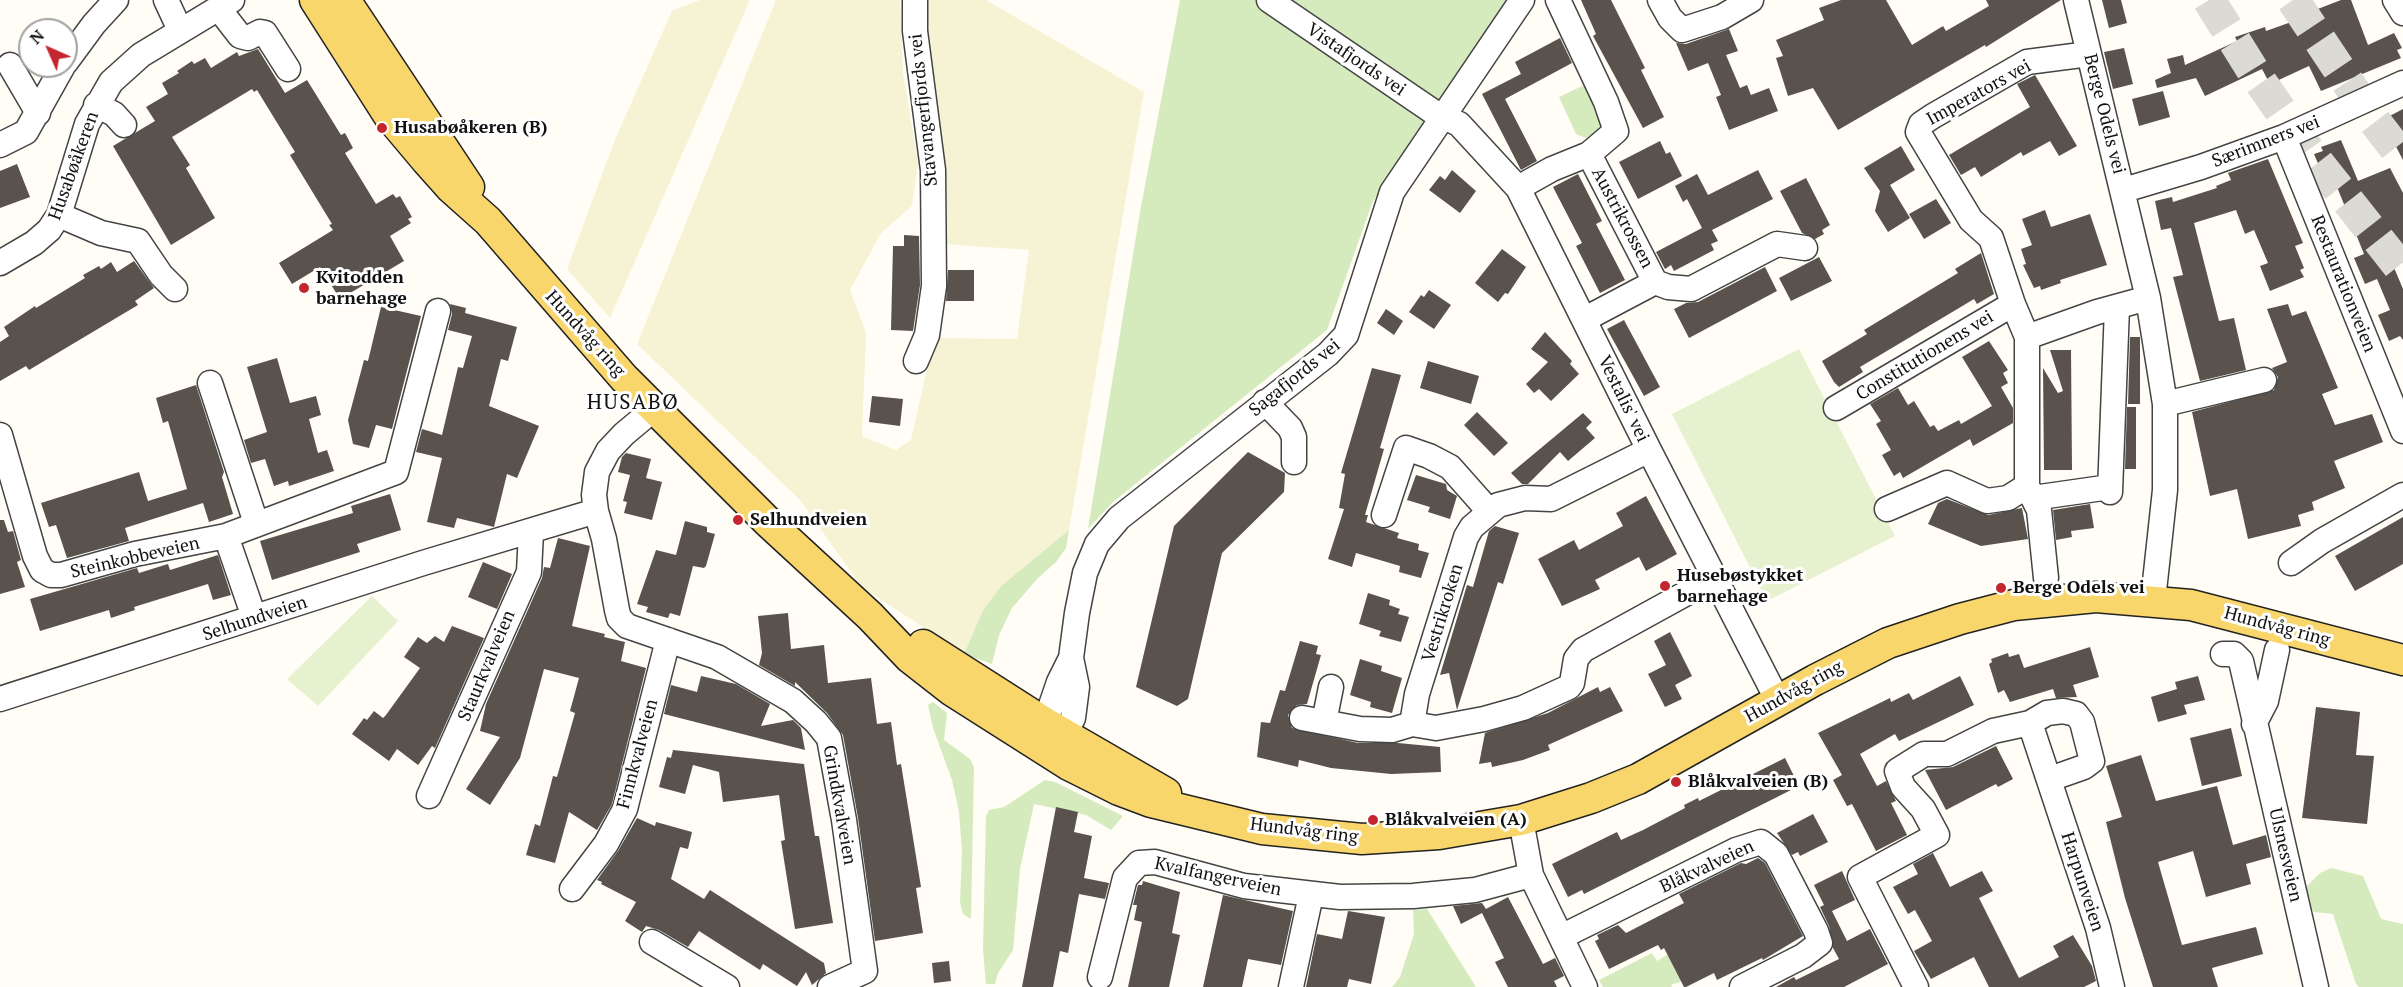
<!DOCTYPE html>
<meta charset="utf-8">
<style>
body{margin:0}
#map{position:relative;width:2403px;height:987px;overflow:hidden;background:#fffdf5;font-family:"PT Serif",serif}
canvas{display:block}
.north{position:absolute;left:18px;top:18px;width:60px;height:60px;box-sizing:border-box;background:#fff;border:2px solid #a0a0a0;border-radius:50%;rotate:315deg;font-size:16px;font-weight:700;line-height:24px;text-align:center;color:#111}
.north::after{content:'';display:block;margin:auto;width:21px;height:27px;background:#c4262e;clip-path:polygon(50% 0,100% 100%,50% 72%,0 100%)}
</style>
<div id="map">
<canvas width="2403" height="987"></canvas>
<div class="north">N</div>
</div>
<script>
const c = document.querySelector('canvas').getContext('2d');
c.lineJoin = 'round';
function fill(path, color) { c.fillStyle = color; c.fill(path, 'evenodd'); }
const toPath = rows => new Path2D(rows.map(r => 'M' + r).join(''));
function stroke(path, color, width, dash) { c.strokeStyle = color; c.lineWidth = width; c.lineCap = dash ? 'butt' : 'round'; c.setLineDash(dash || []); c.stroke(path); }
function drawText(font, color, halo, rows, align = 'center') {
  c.font = font + ' "PT Serif",serif'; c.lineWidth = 6; c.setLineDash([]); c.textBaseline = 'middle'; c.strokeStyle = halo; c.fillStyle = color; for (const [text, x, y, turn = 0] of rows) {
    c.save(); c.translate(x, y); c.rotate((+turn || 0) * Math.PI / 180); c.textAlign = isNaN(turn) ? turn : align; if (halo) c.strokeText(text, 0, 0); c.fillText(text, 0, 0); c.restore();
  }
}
const farmland = toPath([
 [700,0,750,0,610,318,567,269,614,142,672,11],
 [776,0,900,0,903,73,918,162,912,206,881,233,850,290,866,333,862,436,896,450,911,440,934,338,1017,339,1029,250,942,244,917,0,986,0,1144,92,1069,530,1001,586,983,610,964,654,862,587,800,500,637,344]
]);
const green = toPath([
 [1180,0,1506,0,1373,201,1327,330,1113,502,1088,529,1140,212],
 [1595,80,1608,126,1586,138,1576,134,1559,97],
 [1069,530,1066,548,1056,562,1038,578,1012,608,999,635,992,664,964,654,983,610,1001,586],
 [933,702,947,713,944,740,970,759,974,767,971,919,963,914,960,902,962,852,959,812,952,780,933,728,928,705],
 [1045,780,1055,782,1123,816,1111,830,1086,815,1034,804,1020,869,1013,950,998,973,995,984,986,984,983,950,986,816,989,810,1004,807],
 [2331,868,2363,876,2381,919,2403,924,2403,987,2359,987,2356,984,2333,914,2314,912,2307,903,2307,886,2320,873],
 [1427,909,1476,987,1392,987,1400,977,1414,934,1413,910],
 [1675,950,1688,979,1671,985,1672,987,1603,987,1599,980,1652,953,1657,961]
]);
const pitch = toPath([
 [1799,349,1895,536,1767,601,1672,414],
 [372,596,398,621,318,706,287,679]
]);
const building = toPath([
 [1581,0,1611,0,1645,68,1641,70,1664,117,1643,128,1593,36,1596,34],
 [1841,0,1886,0,1912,45,1943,26,1946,31,1989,6,1986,0,2061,0,1986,47,1985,45,1838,130,1813,88,1788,96,1776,58,1783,56,1776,40,1824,20,1819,8],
 [2102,0,2121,0,2127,23,2109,28],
 [2341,0,2351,0,2368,45,2394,33,2402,48,2397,50,2401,58,2321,91,2309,66,2270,84,2262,69,2205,96,2196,78,2157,88,2155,80,2171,73,2167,59,2183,55,2185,65,2237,41,2235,37,2265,27,2266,31,2311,15,2310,12],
 [1729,29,1738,51,1726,55,1740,88,1747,85,1751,95,1769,88,1778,111,1729,130,1716,97,1721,95,1708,63,1688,71,1676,43,1686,44],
 [1560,38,1572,63,1505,99,1537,161,1521,170,1482,94,1521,74,1515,62],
 [2124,48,2133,84,2113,89,2104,52],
 [258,49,285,93,307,80,341,135,345,133,353,148,345,153,376,204,393,194,396,198,400,196,412,217,408,219,411,223,390,236,404,261,340,299,320,267,292,284,279,263,333,230,329,225,332,224,290,155,295,152,257,90,254,92,252,89,172,137,190,165,186,168,215,218,171,245,113,146,155,121,146,107,168,94,162,83,179,73,177,71,192,61,194,64,205,58,211,68,237,52,239,56],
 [2035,75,2077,146,2059,156,2050,141,2023,156,2021,152,1981,177,1975,167,1961,175,1949,155,2030,107,2017,84],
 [2163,91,2170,117,2139,126,2132,99],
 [2403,109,2403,160,2382,120],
 [2341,140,2358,181,2390,168,2403,193,2403,244,2387,251,2403,289,2403,340,2400,336,2389,341,2378,315,2390,310,2377,279,2365,284,2354,258,2364,254,2333,177,2325,180,2314,154,2323,151,2321,147],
 [1660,141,1666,154,1670,152,1682,176,1638,199,1619,162],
 [1901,146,1915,170,1890,185,1910,218,1888,232,1875,211,1880,191,1864,168],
 [2268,159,2303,243,2295,246,2304,268,2300,270,2304,277,2270,291,2260,266,2268,263,2254,230,2245,234,2236,210,2194,223,2219,321,2234,318,2246,370,2200,381,2173,277,2183,275,2171,228,2161,230,2155,201,2172,197,2173,202,2217,188,2216,186,2231,180,2228,173],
 [17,164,30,197,0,208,0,171],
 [1452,170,1476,191,1460,213,1429,190,1440,176,1445,180],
 [1758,170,1773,199,1712,230,1718,241,1711,244,1714,250,1674,271,1671,265,1665,269,1656,252,1702,228,1687,199,1683,202,1675,186,1697,174,1708,195],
 [1578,174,1602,221,1596,224,1625,280,1600,293,1576,246,1582,243,1553,187],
 [1806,178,1830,225,1822,230,1824,234,1815,239,1802,233,1780,191],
 [1936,199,1951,223,1924,239,1909,214],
 [2045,210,2051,227,2090,214,2107,265,2060,280,2061,283,2041,290,2040,286,2034,288,2023,265,2026,264,2021,249,2032,245,2022,219],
 [904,235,919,236,920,285,913,331,891,330,893,246,904,246],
 [1502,249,1526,267,1508,294,1505,293,1498,302,1475,283],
 [1981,253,1994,294,1977,304,1974,299,1954,311,1860,367,1863,372,1839,387,1834,382,1822,361,1867,334,1864,330,1958,273,1955,269],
 [1819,257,1832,281,1791,301,1779,278],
 [134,261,154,288,135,301,138,305,29,370,26,366,0,381,0,342,9,336,4,327,35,306,36,308,85,278,83,275,99,266,101,269,111,262,117,272],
 [1765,267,1777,291,1689,338,1674,309,1686,303,1698,302],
 [948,270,974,270,974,301,946,301],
 [1429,290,1451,305,1434,329,1409,312,1421,295,1424,297],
 [450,304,466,308,465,313,517,327,508,361,501,359,489,406,539,426,517,478,507,474,494,527,457,518,454,528,427,522,442,458,416,452,422,429,442,435,458,367,463,368,472,336,448,330,452,314],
 [2288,304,2292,316,2306,311,2338,388,2322,394,2335,425,2372,414,2383,442,2334,461,2345,488,2312,502,2314,510,2298,515,2301,526,2248,539,2237,489,2210,496,2192,412,2274,390,2278,377,2272,368,2287,362,2267,309],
 [381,307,421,316,392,429,376,425,369,448,353,444,348,420,364,360,368,361],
 [1386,309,1403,321,1394,335,1377,323],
 [1624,320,1660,387,1644,396,1607,329],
 [1545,332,1572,361,1570,364,1579,374,1551,401,1539,389,1534,393,1526,384,1548,362,1531,349],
 [2130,337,2140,337,2140,404,2128,404],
 [1989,341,2008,370,2003,373,2008,383,2001,387,2013,408,2013,423,1973,446,1970,439,1903,478,1900,472,1894,476,1882,455,1891,450,1876,424,1881,421,1870,404,1898,388,1908,405,1914,401,1930,427,1934,425,1938,431,1959,420,1961,424,1992,406,1962,357],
 [2050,350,2071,350,2072,470,2044,470,2043,368,2058,393,2063,391],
 [277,358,290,403,316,396,321,415,309,419,318,453,327,450,334,471,289,486,288,481,274,486,265,459,251,463,244,440,267,432,247,367],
 [1428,361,1479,376,1471,404,1420,388],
 [1372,368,1401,375,1380,448,1384,449,1365,515,1368,515,1366,522,1399,533,1397,538,1419,544,1418,550,1429,553,1421,578,1399,572,1400,566,1356,553,1352,567,1328,559,1344,509,1339,508,1345,474,1341,473],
 [196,385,224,472,222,477,233,514,209,522,203,503,125,528,129,541,67,558,56,525,49,527,41,503,139,472,148,501,187,489,168,421,163,423,156,398],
 [872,396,903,399,900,426,869,422],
 [2127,407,2136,407,2136,469,2125,469],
 [1477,412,1508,443,1494,456,1464,425],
 [1583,413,1592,422,1586,428,1595,438,1568,461,1560,452,1528,484,1522,484,1511,473],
 [1248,452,1285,473,1284,492,1222,553,1188,699,1177,706,1136,687,1174,526],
 [626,453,651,459,646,478,662,482,652,520,624,513,627,502,623,501,630,475,618,472,622,457],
 [1416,475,1446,484,1447,490,1457,496,1450,519,1428,512,1430,507,1407,500],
 [390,494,401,530,357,544,360,552,272,580,260,541,353,513,351,506],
 [1646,496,1677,554,1646,571,1639,557,1595,580,1600,589,1562,606,1538,559,1574,540,1579,550,1623,526,1616,513],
 [1947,499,1988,515,2022,508,2028,539,1981,546,1928,524,1938,503],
 [2090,504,2094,528,2071,531,2072,537,2056,540,2053,510],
 [2403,517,2403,564,2355,591,2335,556],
 [0,520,4,520,8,532,13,531,21,560,17,562,25,587,0,594],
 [685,521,707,527,707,532,715,534,706,566,704,568,693,566,680,616,670,613,668,618,646,612,648,607,637,604,656,550,676,555],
 [1495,526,1519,533,1503,584,1498,582,1457,710,1449,673,1440,675,1467,585,1473,587,1489,531],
 [558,538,590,546,572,626,605,634,604,637,625,642,621,661,646,668,612,804,597,830,569,812,555,863,526,855,535,824,540,826,553,776,557,777,575,713,570,711,579,678,544,669,520,758,490,805,466,789,500,737,480,731,486,704,542,578,544,567,550,568],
 [218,555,231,595,213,600,208,584,134,607,135,610,111,618,109,610,40,631,30,599,137,568,139,573,168,564,170,570],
 [483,562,512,574,497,609,468,597],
 [1368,593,1390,600,1389,605,1400,609,1398,614,1409,617,1401,642,1379,636,1381,631,1359,624],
 [788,613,791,649,824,645,828,683,871,678,877,724,891,722,897,765,901,764,921,887,916,888,923,933,875,941,858,818,843,735,827,713,795,682,795,686,759,665,762,653,758,616],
 [452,626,484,638,435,748,432,746,418,765,397,749,389,761,352,734,364,718,367,720,374,711,383,718,386,715,420,668,404,657,418,637,427,643,435,636,444,642],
 [1670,632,1692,676,1675,685,1682,699,1665,707,1648,674,1666,665,1654,641],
 [1300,641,1318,646,1316,654,1321,655,1307,704,1297,705,1288,715,1292,728,1358,743,1398,743,1440,747,1441,772,1391,774,1331,768,1299,760,1298,767,1257,757,1261,722,1270,723,1280,690,1285,691],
 [2090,647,2099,677,2073,685,2077,697,2056,698,2053,689,2010,702,2004,690,1998,693,1989,664,1992,662,1991,659,2008,653,2009,657,2019,654,2024,668],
 [1360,659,1382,666,1381,671,1402,678,1392,713,1370,707,1371,702,1350,695],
 [701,676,736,684,770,704,761,726,793,720,801,728,805,750,664,714,671,685,697,692],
 [1960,676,1974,705,1899,741,1895,734,1860,754,1877,786,1886,781,1896,801,1891,803,1907,835,1876,851,1852,804,1847,806,1833,780,1842,775,1818,733,1890,698,1891,702,1909,693,1913,700],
 [2198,676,2205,700,2184,705,2187,714,2158,722,2151,697,2177,689,2175,682],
 [1598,687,1600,692,1610,687,1623,711,1548,745,1550,750,1523,760,1492,767,1491,762,1479,764,1485,733,1548,713],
 [2316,707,2360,712,2356,755,2374,756,2367,824,2302,818],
 [2231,728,2242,776,2202,786,2190,738],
 [1996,746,2013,779,1998,787,1996,784,1946,810,1925,770,1953,767],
 [673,750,804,764,815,836,819,836,833,923,795,929,781,841,785,840,779,795,723,802,719,772,693,765,685,794,659,787,667,757,671,758],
 [2141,755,2156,801,2217,786,2233,845,2266,835,2271,857,2246,864,2251,884,2206,897,2193,851,2158,862,2182,945,2256,927,2263,954,2212,968,2218,987,2153,987,2125,898,2106,822,2122,817,2106,766],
 [1785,758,1799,786,1584,894,1582,890,1568,897,1552,864,1617,832,1621,840,1643,830,1685,808,1684,805,1698,798,1699,801],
 [1056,807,1078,812,1074,832,1092,836,1084,878,1109,883,1105,899,1079,894,1068,953,1060,951,1053,987,1022,987],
 [1813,814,1828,842,1800,856,1798,852,1792,855,1777,833],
 [637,818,655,826,656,822,692,832,688,849,680,847,671,879,704,899,710,890,824,963,826,973,812,985,806,972,797,986,763,964,760,970,699,931,688,947,659,930,646,926,642,932,625,921,636,902,601,884,602,882,597,880,618,851],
 [1933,853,1950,887,1982,871,1993,891,1979,898,2019,978,2059,957,2053,946,2073,935,2092,966,2096,981,2084,987,1989,987,1974,957,1931,979,1914,951,1932,941,1915,910,1908,914,1893,887,1918,874,1913,864],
 [1758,858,1765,863,1803,936,1763,960,1762,958,1717,980,1714,973,1686,987,1684,987,1664,948,1661,950,1658,945,1609,969,1595,941,1599,939,1597,935,1618,925,1626,933,1684,903,1679,894,1741,863,1746,864],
 [1842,871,1855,900,1832,911,1847,941,1870,929,1888,964,1844,987,1776,987,1794,977,1796,980,1839,959,1833,948,1829,926,1820,907,1824,905,1814,885],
 [1143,881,1180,892,1172,933,1180,935,1169,987,1128,987,1142,922,1134,920,1137,905,1133,905,1138,885,1142,885],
 [1223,895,1293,911,1281,965,1248,959,1242,987,1203,987],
 [1508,897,1543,964,1555,958,1564,976,1554,981,1557,987,1508,987,1495,962,1504,958,1482,913,1461,924,1453,906,1482,903,1486,909],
 [1348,911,1385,917,1371,984,1349,979,1347,987,1306,987,1317,934,1342,939],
 [949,961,951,981,934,983,932,963]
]);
const highwayTunnel = toPath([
 [2209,0,2255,74,2310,153,2403,271],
 [2293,0,2369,114,2403,158]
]);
const minor = toPath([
 [166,0,180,30],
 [915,0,915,31,933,170,934,286,927,335,916,361],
 [1269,0,1435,113,1459,124,1518,188,1649,450,1778,701],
 [1660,0,1670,18,1682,30,1722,17,1751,0],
 [2076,0,2148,298,2165,404,2165,490,2153,600],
 [2395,0,2403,13],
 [219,9,240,36,248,38,260,32,265,33,288,69],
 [2089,54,2027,62,1933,116,1921,124,1918,132,1971,220,1991,238,2013,304,2027,337,2097,312,2148,298],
 [66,62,94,24,116,0],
 [10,65,38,113],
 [96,105,114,114,124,125],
 [2284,137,2403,431],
 [0,145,26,132,63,66],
 [1589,154,1655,282],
 [1518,188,1552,169,1589,154,1616,131,1606,102,1558,0],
 [2124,190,2201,167,2284,137,2403,83],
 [59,215,101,233,138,241,161,275,175,289],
 [0,263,34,243,49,230,59,215,87,124,111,82,141,55,232,0],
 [1585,319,1655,282,1668,287,1691,289,1777,244,1805,248],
 [210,383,256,523],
 [1265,402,1290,428,1294,437,1294,462],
 [2165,404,2264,380],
 [1836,408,2013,304],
 [0,435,35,556,42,570,51,575,61,575,135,554,226,536,396,472,438,311],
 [2027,486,2039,510,2046,578],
 [2110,492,2117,307],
 [2033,498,2110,487],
 [1887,509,1947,483,1987,501,2008,498,2027,486,2027,337],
 [596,511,604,539,617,610,619,618,627,626,717,657,793,701,816,722,829,738,844,820,865,971,830,987],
 [1384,515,1406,448,1429,456,1450,467,1489,511],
 [226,536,254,617],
 [2291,563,2322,541,2403,495],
 [2223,654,2234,654,2241,661,2316,987],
 [0,699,423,563,596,511,594,495,597,472,608,451,624,434,654,409],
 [1302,718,1360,729,1392,730,1412,724,1436,728,1484,719,1523,708,1569,687,1572,683,1576,659,1583,650,1714,578],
 [1324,722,1331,687],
 [2030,723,2047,713,2063,711,2076,714,2082,722,2092,761,2084,767,2050,779],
 [1412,724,1417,694,1466,537,1472,527,1498,505,1525,498,1551,499,1649,450],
 [2254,724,2266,701,2277,650],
 [1045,741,1045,723,1059,682,1071,658],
 [1052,745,1065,734,1073,718,1077,687,1071,658,1077,613,1085,573,1097,544,1119,518,1328,354,1346,335,1392,192,1522,0],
 [429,796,529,572,531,532],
 [1521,820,1531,875,1585,987],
 [572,889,606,844,625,809,668,640],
 [1561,937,1736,850,1761,842,1776,854,1816,931,1820,943,1803,956,1742,987],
 [652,942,727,987],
 [1100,977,1125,878,1139,863,1155,862,1244,886,1340,897,1413,896,1475,890,1531,875],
 [1291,987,1311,895],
 [1916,987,1860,877,1937,835,1923,809,1903,787,1897,771,1924,754,1947,754,1993,731,2030,723,2098,928,2112,987]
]);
const major = toPath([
 [315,0,389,116,426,160,451,188,488,221,624,378,768,522,870,616,910,658,951,690,1069,765,1119,790,1151,802,1262,829,1362,839,1439,834,1521,820,1591,798,1638,779,1815,680,1888,643,1960,619,2014,605,2096,597,2191,605,2403,660],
 [345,0,469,187],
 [923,645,1045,723,1166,793]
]);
const markers = [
 [382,128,6,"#c4262e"],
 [304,288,6,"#c4262e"],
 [738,520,6,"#c4262e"],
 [1665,586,6,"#c4262e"],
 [2001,588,6,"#c4262e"],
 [1676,782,6,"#c4262e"],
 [1373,820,6,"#c4262e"]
];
const streetNames = [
 ["Vistafjords vei",1356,60,34],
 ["Imperators vei",1979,93,-29],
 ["Stavangerfjords vei",924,110,-96],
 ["Berge Odels vei",2104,114,76],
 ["Særimners vei",2266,142,-21],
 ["Husabøåkeren",74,166,-70],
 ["Austrikrossen",1622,218,62],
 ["Restaurationveien",2343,284,68],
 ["Hundvåg ring",585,334,48],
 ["Constitutionens vei",1925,356,-31],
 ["Sagafjords vei",1295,378,-39],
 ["Vestalis' vei",1623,399,64],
 ["Steinkobbeveien",135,558,-13],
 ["Vestrikroken",1443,613,-73],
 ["Selhundveien",255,619,-18],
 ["Hundvåg ring",2277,627,15],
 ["Staurkvalveien",487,666,-67],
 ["Hundvåg ring",1794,692,-29],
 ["Finnkvalveien",638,754,-75],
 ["Grindkvalveien",839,805,80],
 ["Hundvåg ring",1304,831,7],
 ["Ulsnesveien",2285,855,77],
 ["Blåkvalveien",1707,867,-25],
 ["Kvalfangerveien",1218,877,12],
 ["Harpunveien",2082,882,72]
];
const poiNames = [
 ["Husabøåkeren (B)",394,128],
 ["Kvitodden",316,278],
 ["barnehage",316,299],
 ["Selhundveien",750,520],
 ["Husebøstykket",1677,576],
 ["barnehage",1677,597],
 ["Berge Odels vei",2013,588],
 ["Blåkvalveien (B)",1688,782],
 ["Blåkvalveien (A)",1385,820]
];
const quarterNames = [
 ["HUSABØ",633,403]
];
fill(farmland, '#f6f3d4');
fill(green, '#d5ebbd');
fill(pitch, '#e6f2cf');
fill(building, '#5a524d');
stroke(highwayTunnel, '#dbdad3', 33, [33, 16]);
stroke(minor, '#444', 27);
stroke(major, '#222', 33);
stroke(minor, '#fff', 24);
stroke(major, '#f9d66b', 30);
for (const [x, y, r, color] of markers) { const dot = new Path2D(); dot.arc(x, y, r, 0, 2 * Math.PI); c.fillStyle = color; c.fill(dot); stroke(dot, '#fff', 2); }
drawText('18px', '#111', '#fff', streetNames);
drawText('bold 18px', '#111', '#fff', poiNames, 'left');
c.letterSpacing = '1.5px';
drawText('21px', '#111', '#fff', quarterNames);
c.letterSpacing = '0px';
</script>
